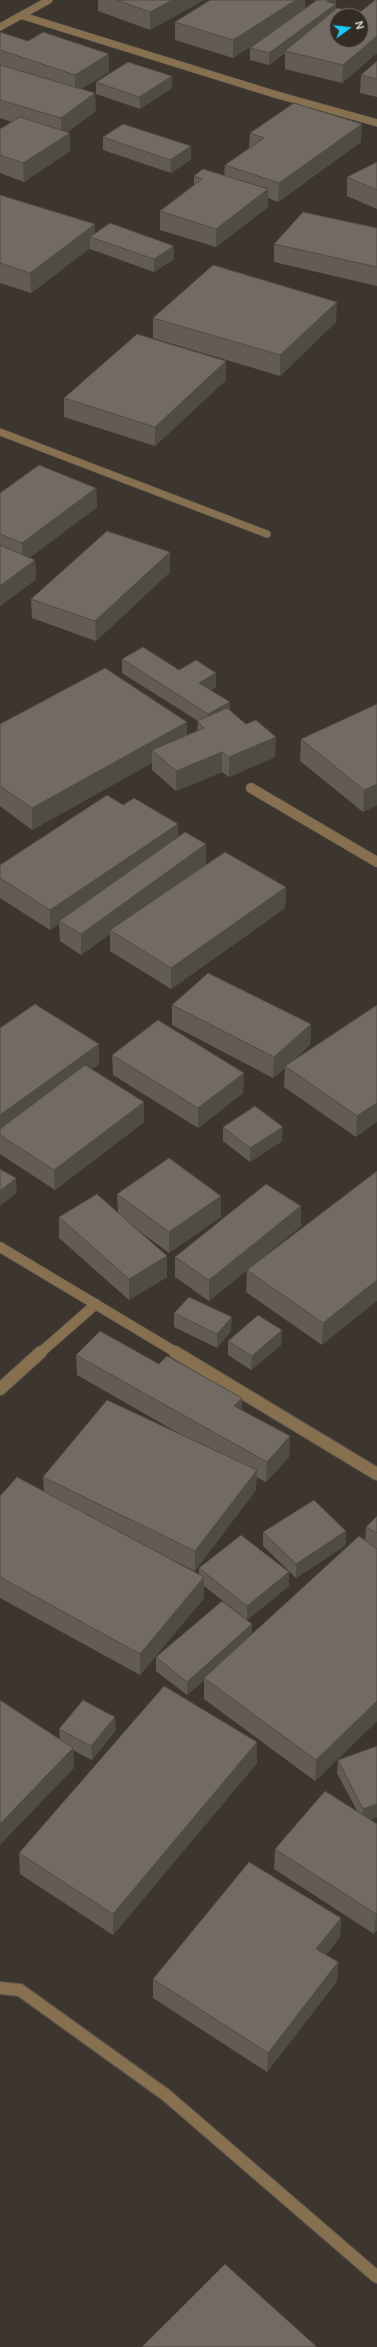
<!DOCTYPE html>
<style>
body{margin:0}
#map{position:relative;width:377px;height:2347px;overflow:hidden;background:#3c362e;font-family:"DM Sans",sans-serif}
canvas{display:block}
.north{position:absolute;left:329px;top:8px;width:40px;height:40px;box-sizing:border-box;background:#322c24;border:1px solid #746f68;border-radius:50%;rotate:75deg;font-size:11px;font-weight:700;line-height:16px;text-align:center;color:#d7d3ce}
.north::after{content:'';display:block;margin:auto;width:14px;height:18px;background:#1acafc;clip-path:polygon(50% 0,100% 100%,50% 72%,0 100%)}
</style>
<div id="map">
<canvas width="377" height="2347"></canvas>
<div class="north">N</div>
</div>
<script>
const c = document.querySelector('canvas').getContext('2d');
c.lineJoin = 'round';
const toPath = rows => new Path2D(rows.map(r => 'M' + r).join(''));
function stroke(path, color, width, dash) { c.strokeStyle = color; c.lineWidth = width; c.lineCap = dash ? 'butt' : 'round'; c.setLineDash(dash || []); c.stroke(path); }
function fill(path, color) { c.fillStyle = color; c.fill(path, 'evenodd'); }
const minorFar2 = toPath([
 [23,16,274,94,377,123],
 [0,27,49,0],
 [0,432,267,534]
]);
const minorFar1 = toPath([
 [251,788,377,862],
 [0,1247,177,1353],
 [40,1353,96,1304]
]);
const minor = toPath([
 [175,1352,377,1474],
 [0,1389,41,1352],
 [0,1988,20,1990,166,2095,377,2277]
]);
const wall = toPath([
 [98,0,204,0,150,30,98,11],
 [210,0,305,0,305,9,317,0,336,0,336,8,359,13,377,0,377,53,342,83,285,69,285,53,269,65,250,60,250,48,265,37,233,58,175,40,175,22],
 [0,32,109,72,81,89,96,111,67,132,70,151,24,182,0,173,0,129,12,122,0,118],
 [377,61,377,97,360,93,361,75],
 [172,76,172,88,140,109,96,94,96,82],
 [250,133,361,142,278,202,268,198,268,207,216,247,160,230,160,211,194,185,194,176,224,175,225,165,249,148],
 [103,137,191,146,191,159,171,173,103,150],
 [377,162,377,209,347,196,347,177],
 [0,195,95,233,174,259,154,272,90,249,90,248,31,293,0,283],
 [377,228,377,286,274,262,274,244],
 [153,318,336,322,280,376,153,338],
 [226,361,226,380,155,446,64,417,64,398],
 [96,488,97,507,30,557,35,560,36,579,0,606,0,493],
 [170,552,170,572,96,641,32,618,31,599],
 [122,659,179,670,216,687,211,690,275,757,229,777,222,772,176,791,152,770,152,763,32,830,0,806,0,724,187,722,187,735,197,731,198,721,122,673],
 [377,704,377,805,363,812,300,761,301,739],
 [123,805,178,824,178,837,206,864,286,887,285,908,171,989,110,951,110,934,81,955,60,941,59,924,50,930,0,898,0,865],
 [172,1005,311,1024,310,1045,289,1064,377,1005,356,1137,284,1087,285,1068,273,1078,172,1025],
 [0,1028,99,1064,92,1069,144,1102,144,1122,55,1190,0,1154],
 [112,1055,244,1073,243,1093,198,1128,113,1075],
 [223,1127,282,1141,250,1162,223,1141],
 [377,1171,322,1345,246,1292,247,1270,209,1301,175,1277,175,1257,301,1226,252,1266],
 [117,1194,221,1217,169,1253,131,1225,167,1256,167,1277,129,1300,59,1238,59,1217,118,1212],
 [174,1313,231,1331,217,1348,174,1327],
 [282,1330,281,1345,251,1370,228,1355,228,1341],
 [76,1355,159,1364,242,1398,242,1410,290,1436,289,1457,266,1482,256,1477,256,1490,195,1571,163,1555,199,1574,199,1568,289,1572,289,1586,247,1620,204,1586,204,1598,140,1675,0,1598,0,1496,44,1492,43,1477,187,1438,77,1375],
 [377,1516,377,1721,315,1781,204,1699,204,1680,187,1695,156,1671,156,1657,252,1624,252,1634,365,1541,366,1527],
 [346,1531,346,1545,296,1578,263,1546,263,1532],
 [59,1729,116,1730,92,1760,73,1750,74,1768,60,1739],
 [257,1742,257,1763,113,1935,20,1874,19,1853],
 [377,1746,377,1817,370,1820,377,1930,374,1934,274,1869,275,1849,357,1811,337,1773,338,1760],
 [341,1918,340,1937,326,1955,338,1962,337,1981,267,2072,153,1998,153,1979]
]);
const shadedWall = toPath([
 [172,0,204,0,150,30,150,12],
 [296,0,305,0,304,12,233,58,233,40],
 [329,0,336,0,336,16,285,51,285,53,269,65,269,53],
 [377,36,377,53,342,83,343,65],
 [109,54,109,72,75,92,75,75],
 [172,76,172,88,140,109,139,97],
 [95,93,96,111,61,136,61,118],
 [362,124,361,142,278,202,279,183],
 [70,133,70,151,24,182,23,163],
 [191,146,191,159,171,173,170,160],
 [268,189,268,207,216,247,216,229],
 [95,224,95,238,90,237,90,248,31,293,30,273],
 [174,246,174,259,154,272,154,259],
 [337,302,336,322,280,376,280,355],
 [226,361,226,380,155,446,155,427],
 [96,488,97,507,23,563,22,543],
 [170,552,170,572,96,641,95,621],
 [35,560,36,579,0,606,0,586],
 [216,673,216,687,199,697,199,683],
 [230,702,230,716,208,728,208,714],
 [187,722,187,743,152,750,152,763,32,830,32,808],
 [276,737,275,757,229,777,229,757],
 [222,752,222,772,176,791,176,771],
 [377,784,377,805,363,812,364,790],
 [178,824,178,844,59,921,59,924,50,930,50,910],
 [206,844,206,864,110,930,110,934,81,955,81,934],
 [286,887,285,908,171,989,171,968],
 [311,1024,310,1045,285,1067,285,1066,285,1068,273,1078,274,1057],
 [99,1044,99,1064,1,1136,0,1135,0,1115],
 [244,1073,243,1093,198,1128,198,1108],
 [144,1102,144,1122,55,1190,54,1170],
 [377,1103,377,1122,356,1137,357,1116],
 [283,1127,282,1141,250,1162,250,1148],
 [16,1178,17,1193,0,1206,0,1191],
 [221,1196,221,1217,169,1253,169,1232],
 [301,1206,301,1226,209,1301,209,1280],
 [167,1256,167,1277,129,1300,129,1279],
 [377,1280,377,1301,322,1345,323,1323],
 [232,1317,231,1331,217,1348,217,1334],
 [282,1330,281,1345,251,1370,252,1356],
 [242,1398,242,1419,234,1406],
 [290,1436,289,1457,266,1482,267,1462],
 [257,1470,256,1490,195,1571,195,1551],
 [346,1531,346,1545,296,1578,296,1564],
 [289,1572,289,1586,247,1620,247,1606],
 [204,1577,204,1598,140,1675,140,1654],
 [252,1624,252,1638,204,1678,204,1680,187,1695,187,1682],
 [377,1701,377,1721,315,1781,316,1760],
 [115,1717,116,1730,92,1760,91,1746],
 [257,1742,257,1763,113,1935,113,1914],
 [73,1748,74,1768,0,1845,0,1824],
 [377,1804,377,1817,363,1822,363,1809],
 [377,1913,377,1930,374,1934,376,1914],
 [341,1918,340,1937,315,1969,316,1949],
 [338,1962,337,1981,267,2072,268,2053]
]);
const building = toPath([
 [117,0,172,0,150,12,117,0],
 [210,0,296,0,233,40,175,22,210,0],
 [317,0,329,0,327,2,336,4,269,53,250,48,317,0],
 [375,0,377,0,377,36,343,65,285,51,337,8,359,13,375,0],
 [337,16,361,16,361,40,337,40,337,16],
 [0,32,28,41,43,32,109,54,75,75,0,50,0,32],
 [377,61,377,79,361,75,377,61],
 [128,62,172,76,139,97,96,82,128,62],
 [0,65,95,93,61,118,0,100,0,65],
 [294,103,362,124,279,183,225,165,264,138,250,133,294,103],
 [20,117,70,133,23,163,0,155,0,129,20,117],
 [123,124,191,146,170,160,103,137,123,124],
 [377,162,377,190,347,177,377,162],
 [203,169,268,189,216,229,160,211,202,179,194,176,203,169],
 [0,195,95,224,30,273,0,263,0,195],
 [303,212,377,228,377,267,274,244,303,212],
 [110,223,174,246,154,259,90,237,110,223],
 [213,265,337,302,280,355,153,318,213,265],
 [137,334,226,361,155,427,64,398,137,334],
 [39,465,96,488,22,543,0,534,0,493,39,465],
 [107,531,170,552,95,621,31,599,107,531],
 [0,545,35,560,0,586,0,545],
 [143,647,179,670,196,660,216,673,199,683,230,702,208,714,122,659,143,647],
 [105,668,187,722,32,808,0,786,0,724,105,668],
 [377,704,377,784,364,790,301,739,377,704],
 [227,708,246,724,256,720,276,737,229,757,222,752,176,771,152,750,204,728,197,721,227,708],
 [107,795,123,805,134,798,178,824,50,910,0,878,0,865,107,795],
 [185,832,206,844,81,934,59,921,185,832],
 [225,852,286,887,171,968,110,930,225,852],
 [208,973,311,1024,274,1057,172,1005,208,973],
 [35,1004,99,1044,0,1115,0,1028,35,1004],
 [377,1005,377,1103,357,1116,285,1066,377,1005],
 [158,1020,244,1073,198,1108,112,1055,158,1020],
 [85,1065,144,1102,54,1170,0,1135,0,1129,85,1065],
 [255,1106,283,1127,250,1148,223,1127,255,1106],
 [169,1158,221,1196,169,1232,117,1194,169,1158],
 [0,1169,16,1178,0,1191,0,1169],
 [377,1171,377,1280,323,1323,247,1270,377,1171],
 [266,1184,301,1206,209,1280,175,1257,266,1184],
 [97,1194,167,1256,129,1279,59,1217,97,1194],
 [189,1297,232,1317,217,1334,174,1313,189,1297],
 [258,1315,282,1330,252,1356,228,1341,258,1315],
 [100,1331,159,1364,167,1356,242,1398,234,1406,290,1436,267,1462,76,1355,100,1331],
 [107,1400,257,1470,195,1551,43,1477,107,1400],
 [17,1477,204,1577,140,1654,0,1577,0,1496,17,1477],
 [314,1500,346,1531,296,1564,263,1532,314,1500],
 [377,1516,377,1533,366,1527,377,1516],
 [241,1535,289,1572,247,1606,199,1568,241,1535],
 [359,1536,377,1549,377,1701,316,1760,204,1678,359,1536],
 [222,1601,252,1624,187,1682,156,1657,222,1601],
 [164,1686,257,1742,113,1914,19,1853,164,1686],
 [0,1700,73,1748,0,1824,0,1700],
 [83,1700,115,1717,91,1746,59,1729,83,1700],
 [377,1746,377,1804,363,1809,338,1760,377,1746],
 [325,1791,377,1824,377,1913,376,1914,275,1849,325,1791],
 [249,1862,341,1918,316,1949,338,1962,268,2053,153,1979,249,1862],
 [225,2264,317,2347,142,2347,225,2264]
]);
stroke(minorFar2, '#58524b', 8);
stroke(minorFar1, '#58524b', 11);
stroke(minor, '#58524b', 14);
stroke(minorFar2, '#87704f', 7);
stroke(minorFar1, '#87704f', 10);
stroke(minor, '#87704f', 12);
fill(wall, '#625c55');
fill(shadedWall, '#504b45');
fill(building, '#726b63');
stroke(building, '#504b45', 1);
</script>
